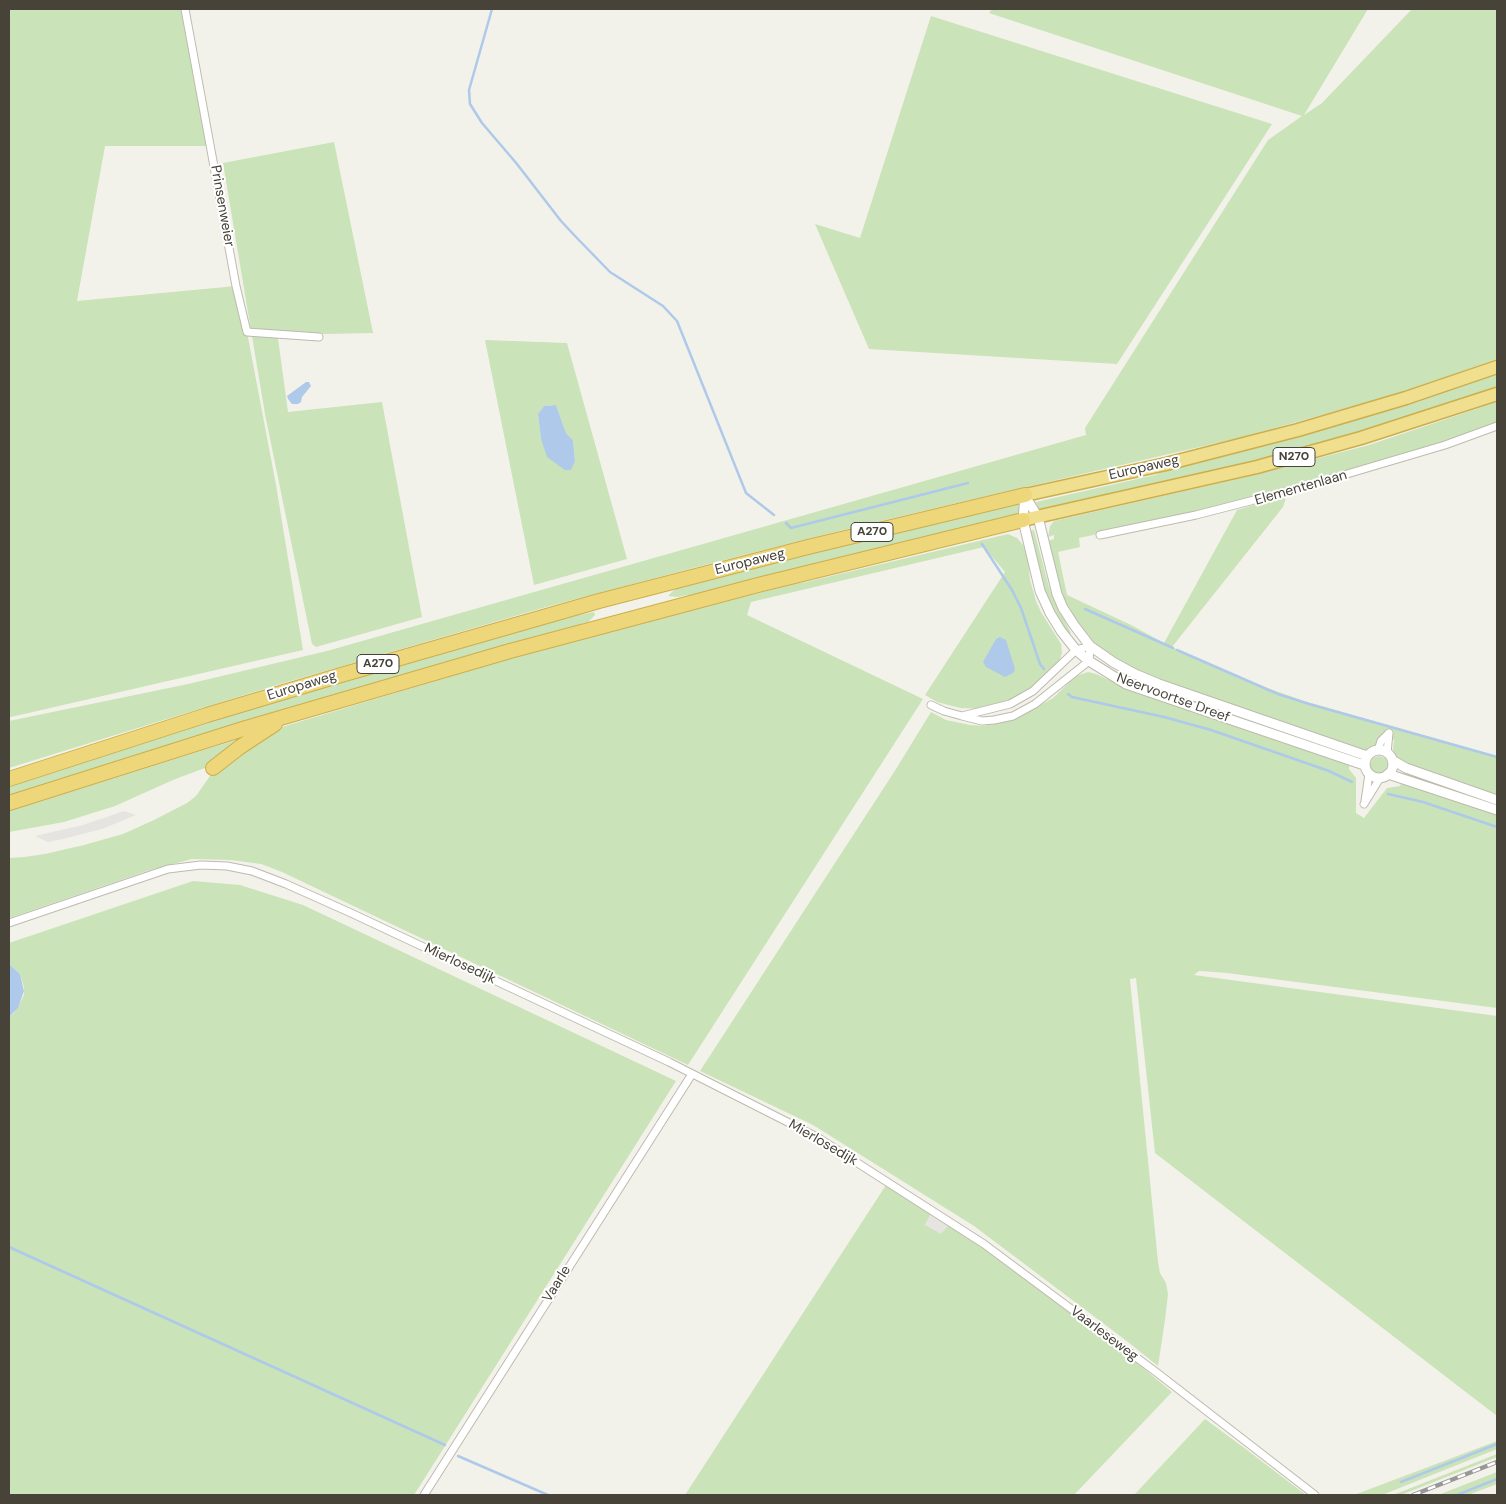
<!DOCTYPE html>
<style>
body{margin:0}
#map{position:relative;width:1506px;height:1504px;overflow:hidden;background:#f3f2ea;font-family:"DM Sans",sans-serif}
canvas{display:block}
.frame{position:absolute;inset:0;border:10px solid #474339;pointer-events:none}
</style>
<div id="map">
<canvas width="1506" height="1504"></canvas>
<div class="frame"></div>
</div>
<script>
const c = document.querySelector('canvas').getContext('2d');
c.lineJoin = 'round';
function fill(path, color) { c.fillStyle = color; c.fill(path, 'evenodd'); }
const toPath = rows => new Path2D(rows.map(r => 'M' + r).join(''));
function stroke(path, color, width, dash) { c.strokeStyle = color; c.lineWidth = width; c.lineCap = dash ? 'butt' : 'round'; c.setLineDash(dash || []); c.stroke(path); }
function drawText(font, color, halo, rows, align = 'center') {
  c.font = font + ' "DM Sans",sans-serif'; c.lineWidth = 4; c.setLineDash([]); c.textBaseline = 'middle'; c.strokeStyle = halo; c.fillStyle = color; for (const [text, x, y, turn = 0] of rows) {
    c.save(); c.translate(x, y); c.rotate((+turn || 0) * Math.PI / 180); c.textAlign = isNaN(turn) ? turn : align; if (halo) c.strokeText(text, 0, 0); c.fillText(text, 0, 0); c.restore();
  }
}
const green = toPath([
 [9,9,185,9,210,146,105,146,77,301,236,286,247,332,276,485,303,650,11,717,9,717],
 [992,9,1368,9,1304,115,1322,103,1412,9,1497,9,1497,359,1404,392,1243,437,974,499,843,530,689,569,546,607,270,687,9,768,9,721,188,684,327,651,1086,435,1085,428,1268,140,1302,116,989,13],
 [931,16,1272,124,1117,364,869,349,815,224,860,238],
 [334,142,373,333,324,334,277,331,288,412,382,402,422,617,316,647,312,644,265,414,223,163],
 [485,340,567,343,627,559,534,585],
 [556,405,566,433,573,440,575,461,541,439,538,414,544,406],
 [1497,372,1497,388,1429,412,1284,455,1039,512,1036,502,1155,475,1174,467],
 [1497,402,1497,425,1424,448,1258,497,1159,521,1079,538,1080,547,1058,552,1067,595,1131,625,1164,643,1237,510,1287,495,1283,507,1172,647,1239,678,1304,701,1497,756,1497,798,1397,761,1393,749,1394,740,1381,737,1377,744,1373,747,1365,750,1361,749,1177,689,1124,664,1099,647,1086,635,1069,612,1061,595,1048,541,1054,539,1054,535,1048,537,1050,526,1054,521,1246,477,1369,445],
 [1018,504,1021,516,689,598,687,595,678,597,668,596,674,590,683,586,683,584,999,505],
 [1034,530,1049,587,1053,598,1071,633,1068,634,1051,609,1041,583,1029,531],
 [1008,534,1017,538,1023,545,1028,560,1030,580,1036,601,1041,612,1061,644,1062,653,1059,662,1035,686,1010,702,986,709,960,708,937,702,925,695,1005,572,984,547,751,602,747,615,923,699,688,1065,282,872,261,864,231,860,192,859,150,870,9,918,9,858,24,857,45,854,84,845,123,834,154,820,187,803,196,796,212,773,261,736,282,727,492,664,604,633,794,584,806,582],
 [578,611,579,615,594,612,595,615,588,622,582,623,582,626,9,798,9,782,150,737],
 [1088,672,1096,674,1135,692,1164,702,1187,706,1264,732,1286,743,1316,754,1337,757,1350,762,1349,769,1356,778,1356,813,1364,818,1387,788,1400,786,1402,781,1497,812,1497,1008,1227,973,1199,971,1194,975,1497,1016,1497,1416,1155,1153,1136,978,1130,979,1158,1262,1160,1273,1166,1283,1168,1294,1165,1320,1158,1366,1128,1342,974,1226,813,1125,700,1071,896,769,931,712,946,720,970,725,984,726,1008,721,1018,717,1046,702,1053,698,1076,676],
 [1162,689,1353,753,1351,758,1161,693],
 [252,735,210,766,173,780,115,806,64,822,9,832,9,811],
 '1370 765a9 9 0 1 1 18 0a9 9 0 1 1-18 0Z',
 [1406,771,1497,802,1497,808,1404,776],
 [193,881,240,885,303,905,676,1081,414,1495,9,1495,9,1017,14,1013,20,1003,24,995,24,987,20,974,9,964,9,943],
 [886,1185,931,1214,925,1225,949,1225,977,1244,1064,1306,1137,1363,1172,1392,1074,1495,685,1495],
 [1205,1419,1243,1447,1306,1495,1134,1495],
 [1497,1441,1497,1449,1382,1495,1354,1495],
 [1497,1454,1497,1457,1401,1495,1393,1495],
 [1497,1472,1497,1484,1468,1495,1438,1495]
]);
const parking = toPath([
 [124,811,136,815,102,829,63,839,48,842,35,836,83,825],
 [931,1214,949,1225,941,1234,925,1225]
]);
const water = toPath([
 [306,382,309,382,311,386,302,397,301,402,298,404,292,404,288,399,287,396],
 [556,405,566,433,573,440,575,461,571,470,565,470,547,457,541,439,538,414,544,406],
 [1000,637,1006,640,1015,669,1013,673,1005,677,986,667,983,662,996,639],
 [9,964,20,974,24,991,18,1008,9,1017]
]);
const stream = toPath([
 [492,9,469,90,470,104,482,123,517,164,561,221,575,236,610,272,663,306,677,321,746,493,774,515],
 [786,523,791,528,968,483],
 [982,544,1012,590,1021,608,1040,664,1044,669],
 [1085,609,1173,648],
 [1177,650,1278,694,1309,704,1497,757],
 [1068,694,1072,697,1164,717,1211,730,1329,771,1352,782],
 [1388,794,1423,802,1497,827],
 [9,1247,445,1445],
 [458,1456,548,1495],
 [1401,1482,1497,1444],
 [1457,1495,1497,1479]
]);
const minor = toPath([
 [185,9,236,286,247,332,319,337],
 [1100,535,1196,515,1293,490,1445,445,1497,426],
 [931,705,944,711,962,716,982,721,994,720,1013,716,1035,704,1089,661,1090,646,1076,650,1033,691,1010,704,962,716],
 [1378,750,1381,741,1389,733],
 [1387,753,1389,733],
 [1365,801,1369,774],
 [1364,804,1380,778],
 [9,923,168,869,201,865,227,866,252,871,286,884,351,913,669,1062,817,1137,984,1244,1160,1375,1315,1495],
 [424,1495,692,1074]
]);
const tertiary = toPath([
 [1025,495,1023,520,1040,591,1050,613,1061,631,1076,650,1089,661,1126,684,1364,765],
 [1025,496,1038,517,1057,594,1063,608,1074,625,1090,646,1113,662,1135,674,1159,684,1367,756],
 '1365 764a14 14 0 1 1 28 0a14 14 0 1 1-28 0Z',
 [1392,760,1406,768,1497,800],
 [1388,774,1497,810]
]);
const trunk = toPath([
 [1025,495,1166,464,1298,430,1406,398,1497,367],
 [1023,520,1257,467,1361,438,1497,394]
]);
const motorway = toPath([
 [213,768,240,747,275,724],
 [9,779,207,715,341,675,599,601,808,547,1025,495],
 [9,803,246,728,510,651,758,585,1023,520]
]);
const rail = toPath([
 [1413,1495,1497,1462]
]);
const shields = [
 [1294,457,42],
 [872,532,42],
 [378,664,42]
];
const shieldNames = [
 ["N270",1294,457],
 ["A270",872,532],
 ["A270",378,664]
];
const streetNames = [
 ["Prinsenweier",222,206,80],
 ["Europaweg",1144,468,-13],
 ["Elementenlaan",1301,488,-16],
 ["Europaweg",750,562,-14],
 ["Europaweg",302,686,-17],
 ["Neervoortse Dreef",1173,698,20],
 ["Mierlosedijk",460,964,25],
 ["Mierlosedijk",823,1143,30],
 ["Vaarle",557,1284,-58],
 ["Vaarleseweg",1104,1334,37]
];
fill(green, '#cae3b8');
fill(parking, '#e5e4e1');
fill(water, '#aec9e9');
stroke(stream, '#aec9e9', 2.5);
stroke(minor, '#bebaae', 9);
stroke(tertiary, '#bebaae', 11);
stroke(trunk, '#cdae4b', 15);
stroke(motorway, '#cdae4b', 16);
stroke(minor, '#fff', 7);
stroke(tertiary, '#fff', 9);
stroke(trunk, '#f0df8e', 12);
stroke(motorway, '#eed77a', 14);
stroke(rail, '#989898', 4.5);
stroke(rail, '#fff', 2.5, [8]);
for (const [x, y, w] of shields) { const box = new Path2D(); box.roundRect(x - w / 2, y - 9.5, w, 19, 4); c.fillStyle = '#fff'; c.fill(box); stroke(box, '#474339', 1); }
drawText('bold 12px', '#474339', null, shieldNames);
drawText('14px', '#474339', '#fff', streetNames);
</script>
